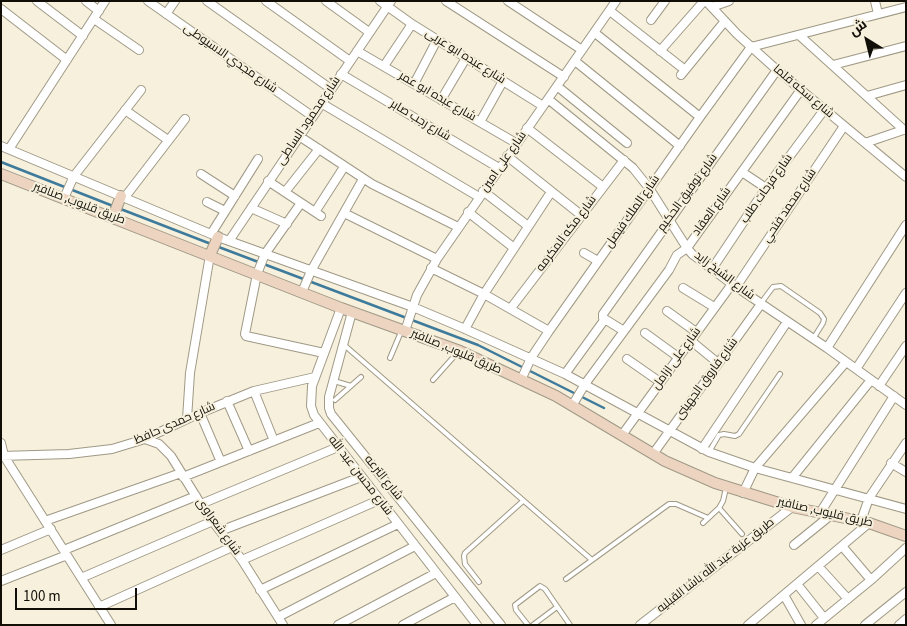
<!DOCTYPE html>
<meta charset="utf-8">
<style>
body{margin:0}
#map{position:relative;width:907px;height:626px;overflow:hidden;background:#f6f0dc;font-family:"Source Sans 3",Cairo,sans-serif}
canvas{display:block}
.frame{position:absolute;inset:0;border:2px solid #100e07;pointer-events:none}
.north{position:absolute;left:842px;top:15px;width:50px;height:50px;-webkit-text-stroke:4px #f6f0dc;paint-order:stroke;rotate:324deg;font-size:14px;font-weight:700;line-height:20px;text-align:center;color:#100e07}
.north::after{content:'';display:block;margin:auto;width:18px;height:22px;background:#100e07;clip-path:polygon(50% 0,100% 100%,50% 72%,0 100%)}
.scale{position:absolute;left:15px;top:588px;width:122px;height:22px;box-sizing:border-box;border:2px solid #100e07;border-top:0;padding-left:6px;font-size:15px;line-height:18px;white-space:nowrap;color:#100e07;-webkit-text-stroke:4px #f6f0dc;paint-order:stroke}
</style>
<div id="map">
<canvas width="907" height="626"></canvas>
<div class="frame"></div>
<div class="north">ش</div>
<div class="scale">100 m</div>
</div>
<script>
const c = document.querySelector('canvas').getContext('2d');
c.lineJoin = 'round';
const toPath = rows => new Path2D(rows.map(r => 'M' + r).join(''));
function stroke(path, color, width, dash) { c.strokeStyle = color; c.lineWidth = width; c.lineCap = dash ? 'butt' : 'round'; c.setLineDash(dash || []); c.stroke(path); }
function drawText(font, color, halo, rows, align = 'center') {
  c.font = font + ' "Source Sans 3",Cairo,sans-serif'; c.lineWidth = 4; c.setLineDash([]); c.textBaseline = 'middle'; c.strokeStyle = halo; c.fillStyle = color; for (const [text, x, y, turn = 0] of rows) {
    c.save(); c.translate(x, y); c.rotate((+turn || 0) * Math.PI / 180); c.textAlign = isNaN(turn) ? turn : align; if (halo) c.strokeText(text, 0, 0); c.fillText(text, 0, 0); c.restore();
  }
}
const stream = toPath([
 [1,162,113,206],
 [118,208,211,244],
 [216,246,478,345,604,408]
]);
const lane = toPath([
 [761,303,773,287,781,286,820,313,824,319,823,323,813,339],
 [343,344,592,560],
 [390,358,401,332],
 [433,380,458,352],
 [334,381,351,386],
 [335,400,361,377],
 [709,452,719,435,724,434,735,436,739,434,780,374],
 [719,508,742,534],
 [703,523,719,508,723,501,726,488],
 [566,579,669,504,676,504,708,518],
 [479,582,465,564,464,556,465,553,523,501],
 [528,625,516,610,515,605,540,586,545,589,570,625],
 [533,625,557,607]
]);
const street = toPath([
 [37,1,83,36],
 [86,1,99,11],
 [148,1,312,116],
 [207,1,331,89],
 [266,1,350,61],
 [326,1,369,32],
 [380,1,412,24,543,106],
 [446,1,564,77],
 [508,1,582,50],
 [706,1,737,34,777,70,906,177],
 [875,1,878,14],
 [712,7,729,1],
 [1,9,67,60],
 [610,11,685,70],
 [166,14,175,1],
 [94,19,139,50],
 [651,20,665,1],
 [595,33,700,117],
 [799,35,904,130],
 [357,51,516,143],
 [660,51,704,1],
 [575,61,680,146],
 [833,65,906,46],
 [384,66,412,24],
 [341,74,499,168],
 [681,75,725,21],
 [414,84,437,40],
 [557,86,627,143],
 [867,96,906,85],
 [548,99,633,168,649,188,687,248,692,254,732,284,827,348,906,405],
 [441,100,466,58],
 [321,103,479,197],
 [125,110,168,140],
 [480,122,503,81],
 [527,128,603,187],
 [299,136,372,184,458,227],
 [865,143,906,129],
 [1,146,218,237,413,307,465,329,565,374,709,452,755,468,906,509],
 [9,149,105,1],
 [507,156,581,215],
 [742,172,766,188],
 [201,174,235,196],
 [268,181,321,216],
 [483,191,528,226],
 [285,192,319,149],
 [125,197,185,119],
 [64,198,74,176,141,90],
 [207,202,225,211],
 [301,203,265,254,257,274,245,334,246,336,324,353],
 [251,208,287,224],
 [315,212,344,167],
 [468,212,514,248],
 [344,213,437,259],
 [211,234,258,159],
 [229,241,391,1],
 [584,253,598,261],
 [431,268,484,294,549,331],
 [712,269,766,188,824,110],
 [736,287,844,126],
 [683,288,714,307],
 [302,292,311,271,363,179],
 [341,308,312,386,311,406,314,415,477,625],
 [511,308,624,160],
 [667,311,696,332],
 [352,312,329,397,329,408,331,414,501,625],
 [465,329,484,294,551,192],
 [405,331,417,295,437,259,616,1],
 [624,331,603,318,603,314,777,70],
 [645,333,678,357],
 [690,340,718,363],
 [827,348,906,225],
 [627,359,660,382],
 [856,369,906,293],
 [565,374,605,319],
 [521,380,531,358,549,331,700,117,751,47,906,7],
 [879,386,906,346],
 [254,391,274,441],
 [227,401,249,451],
 [572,406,585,384,669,270,677,255,687,248,800,91],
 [200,413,221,462],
 [187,419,190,373,210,255],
 [622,435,732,284],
 [145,439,159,444,171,456,205,511,242,560,283,625],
 [1,443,4,456,111,625],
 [702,449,787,322],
 [653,454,761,304],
 [1,456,69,454,112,449,145,439,200,413,254,391,315,377],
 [891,463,906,472],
 [183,477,319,423],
 [792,478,871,380],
 [743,493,755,468,846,362],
 [201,504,338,447],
 [820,513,894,396],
 [45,521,181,473],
 [861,521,869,498,906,443],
 [220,531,361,477],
 [794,545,831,515],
 [842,546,871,580],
 [1,550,51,529],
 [64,550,196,496],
 [242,560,379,500],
 [818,566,848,599],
 [81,578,213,521],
 [1,581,67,555],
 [797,584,824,618],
 [260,590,398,524],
 [784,595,801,625],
 [99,607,232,547],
 [278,617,415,546],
 [338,625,436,573],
 [403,625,455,597],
 [640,625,792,507],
 [748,625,869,523],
 [816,625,871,580,906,548],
 [865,625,906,592],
 [899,625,906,619]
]);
const secondary = toPath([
 [1,174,341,308,460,351,556,396,665,461,715,483,792,507,869,523,906,536],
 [113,217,121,196],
 [210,255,218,237]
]);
const streetNames = [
 ["شارع عبده ابو عربى",465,57,32],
 ["شارع مجدي الاسيوطى",230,59,35],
 ["شارع سكه قلما",803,92,40],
 ["شارع عبده ابو عمر",437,97,30],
 ["شارع محمود الساطى",309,121,-56],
 ["شارع رجب صابر",420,121,31],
 ["شارع على امين",504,162,-55],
 ["شارع فرحات طلب",767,189,-55],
 ["شارع توفيق الحكيم",688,193,-54],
 ["طريق قليوب, صنافير",79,204,21],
 ["شارع محمد فتحي",790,206,-56],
 ["شارع الملك فيصل",633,212,-55],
 ["شارع العقاد",712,212,-54],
 ["شارع مكه المكرمه",567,234,-53],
 ["شارع الشيخ زايد",724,276,37],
 ["طريق قليوب, صنافير",456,352,23],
 ["شارع على ازامل",677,359,-54],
 ["شارع فاروق الجهينى",707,379,-54],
 ["شارع حمدى حافظ",175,424,-24],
 ["شارع محسن عبد الله",360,476,52],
 ["شارع الترعه",383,478,51],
 ["طريق قليوب, صنافير",825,513,13],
 ["شارع شعراوى",218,527,54],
 ["طريق عزبة عبد الله باشا القبليه",716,566,-38]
];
stroke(stream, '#3d7a9b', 2.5);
stroke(lane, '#9f9986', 6);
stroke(street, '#9f9986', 10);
stroke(secondary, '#9f9986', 12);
stroke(lane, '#fff', 4);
stroke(street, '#fff', 8);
stroke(secondary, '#ecd4c1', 10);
drawText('12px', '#100e07', '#f6f0dc', streetNames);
</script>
